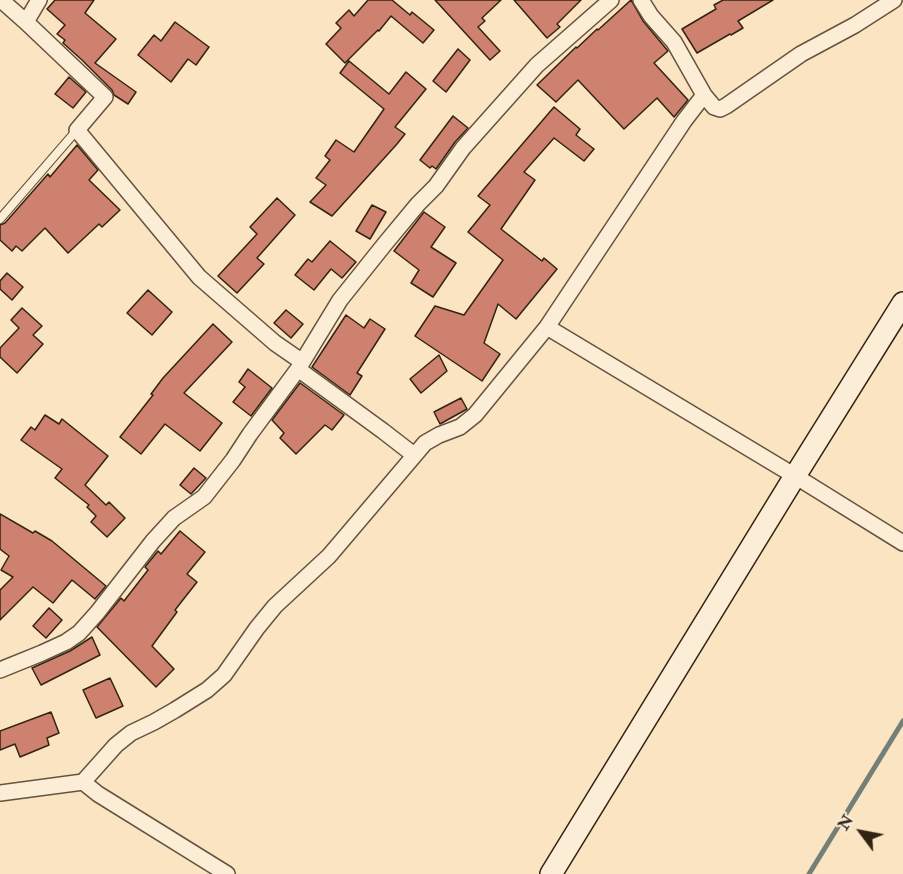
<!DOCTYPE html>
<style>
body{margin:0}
#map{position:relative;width:903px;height:874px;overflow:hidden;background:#fbe4c2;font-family:"IM FELL Double Pica",serif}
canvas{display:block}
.north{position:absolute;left:831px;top:802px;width:60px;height:60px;-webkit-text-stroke:4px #fcedd7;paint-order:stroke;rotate:302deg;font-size:16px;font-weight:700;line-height:24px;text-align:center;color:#332312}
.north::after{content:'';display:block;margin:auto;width:21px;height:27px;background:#332312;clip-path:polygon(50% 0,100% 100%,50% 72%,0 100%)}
</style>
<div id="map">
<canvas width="903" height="874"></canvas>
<div class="north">N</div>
</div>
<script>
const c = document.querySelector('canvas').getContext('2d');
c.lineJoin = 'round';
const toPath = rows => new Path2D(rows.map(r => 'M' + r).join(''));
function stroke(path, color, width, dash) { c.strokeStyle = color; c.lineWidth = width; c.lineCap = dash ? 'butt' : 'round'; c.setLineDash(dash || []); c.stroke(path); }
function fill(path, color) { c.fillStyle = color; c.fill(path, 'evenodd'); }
const stream = toPath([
 [809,874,903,721]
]);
const building = toPath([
 [55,0,94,0,85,13,116,39,95,63,136,92,128,104,114,95,112,90,82,60,63,43,65,40,57,34,65,25,47,9,55,0],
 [368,0,392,0,410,15,412,12,434,30,423,43,391,16,379,31,378,30,345,63,326,44,341,28,336,23,349,10,354,16,368,0],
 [435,0,501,0,482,18,485,21,478,27,500,51,490,60,435,0],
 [514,0,581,0,557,24,560,27,547,38,514,0],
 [631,0,643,21,668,51,654,63,688,100,674,117,657,98,624,129,578,80,556,102,537,85,576,47,577,48,597,29,598,30,631,0],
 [723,0,773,0,738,21,743,28,731,35,730,34,697,53,682,29,716,9,714,5,723,0],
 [175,22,209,47,196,65,188,59,171,82,138,55,154,35,161,41,175,22],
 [458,49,470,60,446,92,433,81,458,49],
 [349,61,389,94,406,72,426,89,395,127,405,134,397,144,332,216,310,202,326,185,316,178,330,160,325,156,336,140,354,152,384,109,340,73,349,61],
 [69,77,86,92,73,108,55,94,69,77],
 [554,107,580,129,576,135,594,149,584,161,554,138,524,172,535,180,501,229,542,261,544,258,557,269,516,319,498,304,484,343,500,354,482,381,415,336,435,306,464,315,503,260,468,232,490,205,478,196,554,107],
 [453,116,468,128,455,142,436,169,432,166,430,168,420,160,453,116],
 [77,145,98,170,89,180,120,210,102,227,99,224,68,253,45,228,22,251,16,246,12,251,0,240,0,225,5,223,48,174,50,177,77,145],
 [277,198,295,215,257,258,264,264,237,293,218,276,257,234,250,227,277,198],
 [372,205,386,212,370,239,356,231,372,205],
 [424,212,445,227,431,247,456,263,433,297,411,283,419,270,394,251,424,212],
 [330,241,356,262,342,278,331,269,314,290,295,275,308,259,312,262,330,241],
 [7,273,23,287,12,300,0,289,0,281,7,273],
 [148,290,172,312,152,335,127,313,148,290],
 [22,308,42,326,33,335,43,344,17,373,0,357,0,348,19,328,11,320,22,308],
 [286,310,303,324,291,338,274,323,286,310],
 [346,315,364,328,370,319,385,329,357,373,362,376,350,395,312,367,346,315],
 [213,324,232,342,184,393,222,423,200,451,165,424,141,454,120,437,153,395,151,394,163,378,213,324],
 [439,355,447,371,421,393,410,379,439,355],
 [248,369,272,388,251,416,233,402,245,387,239,382,248,369],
 [300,383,344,415,332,430,325,425,296,454,280,438,284,433,272,420,300,383],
 [461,398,467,409,440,424,434,412,461,398],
 [45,415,59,424,62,419,108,456,85,485,106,505,109,502,125,518,107,537,91,522,96,516,87,507,89,505,55,478,62,469,21,440,31,427,35,430,45,415],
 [194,468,206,478,191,494,180,485,194,468],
 [0,514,33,533,35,531,52,541,106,586,95,599,72,580,53,603,33,587,0,620,0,590,13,577,1,570,9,556,0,549,0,514],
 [180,531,205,552,187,574,197,582,175,610,177,612,152,646,174,669,156,687,97,627,121,598,124,601,148,570,145,567,158,551,161,554,180,531],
 [49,608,62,620,46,638,33,626,49,608],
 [92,637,100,655,41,685,32,668,70,651,92,637],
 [110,678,123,706,96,718,83,690,110,678],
 [51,712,59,733,47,738,49,745,20,757,15,744,0,750,0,731,51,712]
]);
const lane = toPath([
 [0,219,77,130]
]);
const street = toPath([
 [1,0,26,22,105,97,77,130,199,277,275,343,301,361],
 [641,0,651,16,674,42,704,95,714,107,720,109,726,106,801,54,855,25,894,0],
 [26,22,39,0],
 [547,327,795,476,903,543],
 [298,369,383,431,414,455],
 [0,670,42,653,66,642,79,633,97,613,153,541,174,518,204,497,233,460,250,434,298,369,340,300,384,245,418,204,436,186,463,148,537,65,611,0],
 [83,782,98,794,227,874],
 [0,793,83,782,116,745,131,733,154,722,175,710,207,690,224,675,257,628,275,606,329,556,425,443,439,435,460,427,475,415,547,327,684,121,704,95]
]);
const secondary = toPath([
 [551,874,795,476,903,303]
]);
stroke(stream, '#747f77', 5);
fill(building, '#ce816e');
stroke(building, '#332312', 1.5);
stroke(lane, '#65533e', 10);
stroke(street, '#65533e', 18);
stroke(secondary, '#332312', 24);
stroke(lane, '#fcedd7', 8);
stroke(street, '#fcedd7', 15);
stroke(secondary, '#fcedd7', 21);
</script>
